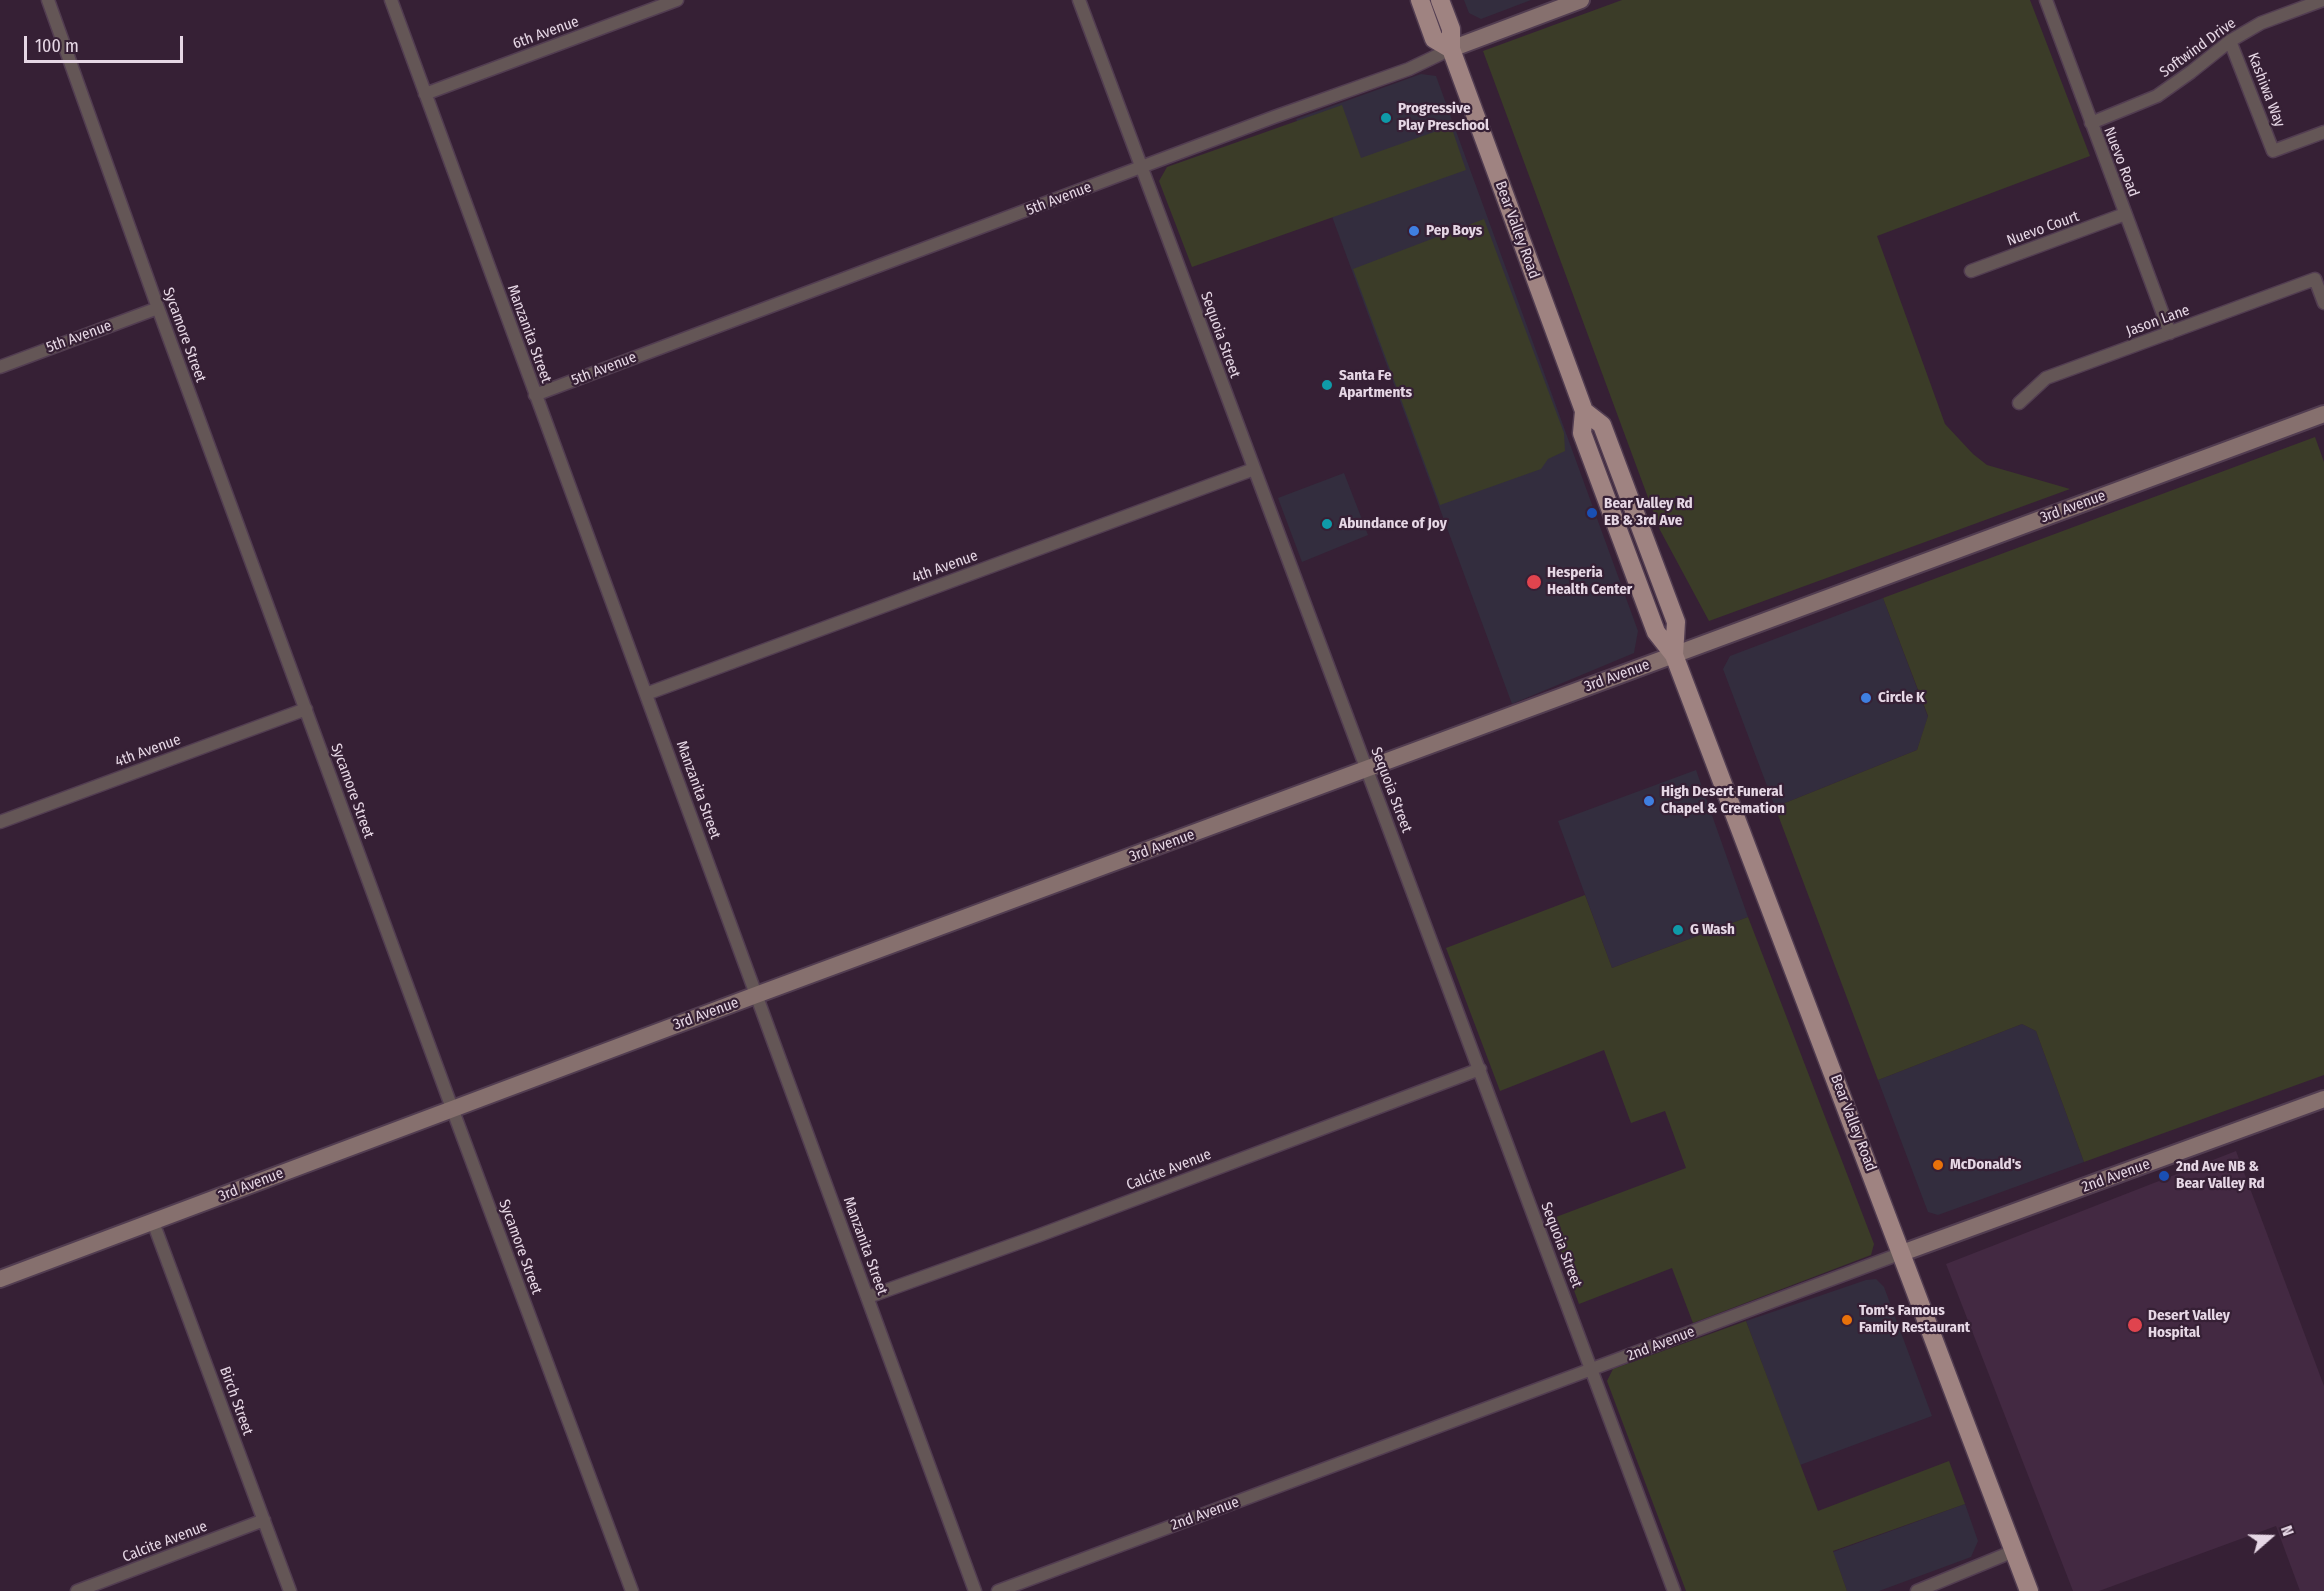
<!DOCTYPE html>
<style>
body{margin:0}
#map{position:relative;width:2324px;height:1591px;overflow:hidden;background:#362035;font-family:"Fira Sans Condensed",sans-serif}
canvas{display:block}
.north{position:absolute;left:2240px;top:1507px;width:60px;height:60px;-webkit-text-stroke:4px #362035;paint-order:stroke;rotate:70deg;font-size:16px;font-weight:700;line-height:24px;text-align:center;color:#e6d7e5}
.north::after{content:'';display:block;margin:auto;width:21px;height:27px;background:#e6d7e5;clip-path:polygon(50% 0,100% 100%,50% 72%,0 100%)}
.scale{position:absolute;left:24px;top:36px;width:159px;height:27px;box-sizing:border-box;border:3px solid #e6d7e5;border-top:0;padding-left:8px;font-size:18px;line-height:21px;white-space:nowrap;color:#e6d7e5;-webkit-text-stroke:4px #362035;paint-order:stroke}
</style>
<div id="map">
<canvas width="2324" height="1591"></canvas>
<div class="north">N</div>
<div class="scale">100 m</div>
</div>
<script>
const c = document.querySelector('canvas').getContext('2d');
c.lineJoin = 'round';
function fill(path, color) { c.fillStyle = color; c.fill(path, 'evenodd'); }
const toPath = rows => new Path2D(rows.map(r => 'M' + r).join(''));
function stroke(path, color, width, dash) { c.strokeStyle = color; c.lineWidth = width; c.lineCap = dash ? 'butt' : 'round'; c.setLineDash(dash || []); c.stroke(path); }
function drawText(font, color, halo, rows, align = 'center') {
  c.font = font + ' "Fira Sans Condensed",sans-serif'; c.lineWidth = 4.5; c.setLineDash([]); c.textBaseline = 'middle'; c.strokeStyle = halo; c.fillStyle = color; for (const [text, x, y, turn = 0] of rows) {
    c.save(); c.translate(x, y); c.rotate((+turn || 0) * Math.PI / 180); c.textAlign = isNaN(turn) ? turn : align; if (halo) c.strokeText(text, 0, 0); c.fillText(text, 0, 0); c.restore();
  }
}
const commercial = toPath([
 [1464,0,1531,0,1481,19,1469,13],
 [1421,74,1436,76,1638,631,1634,653,1512,704,1296,119],
 [1344,473,1368,535,1302,562,1278,498],
 [1883,598,1928,717,1917,750,1775,807,1723,669,1730,656],
 [1696,770,1748,917,1612,968,1558,821],
 [2022,1024,2036,1031,2084,1162,1938,1215,1928,1212,1878,1080],
 [1876,1279,1884,1287,1932,1416,1800,1465,1746,1321,1866,1280],
 [1965,1504,1978,1541,1971,1557,1879,1591,1847,1591,1833,1552]
]);
const built = toPath([
 [2236,1151,2324,1386,2324,1591,2300,1591,2276,1526,2099,1591,2073,1591,1946,1264]
]);
const green = toPath([
 [1622,0,2030,0,2090,156,1877,236,1945,424,1973,454,1987,465,2070,489,1709,621,1660,530,1483,51],
 [1342,105,1361,158,1451,126,1466,170,1192,267,1159,181,1167,167],
 [1484,219,1564,433,1565,451,1548,459,1541,469,1440,505,1353,269],
 [2315,437,2324,462,2324,1075,2084,1162,2036,1031,2022,1024,1878,1080,1775,807,1917,750,1928,716,1883,598],
 [1585,895,1612,968,1748,917,1874,1244,1871,1255,1693,1323,1672,1268,1579,1304,1548,1220,1686,1168,1665,1111,1631,1123,1604,1050,1500,1091,1446,948],
 [1746,1321,1818,1511,1949,1461,1965,1504,1833,1551,1847,1591,1686,1591,1607,1381,1613,1369]
]);
const street = toPath([
 [48,0,158,308,452,1108,632,1591],
 [391,0,975,1591],
 [1079,0,1674,1591],
 [2046,0,2170,333],
 [2230,41,2273,151,2324,132],
 [425,94,677,0],
 [2091,123,2157,96,2191,72,2230,41,2261,23,2323,0],
 [1971,271,2125,214],
 [0,367,158,308],
 [535,395,1274,117,1409,69,1451,49],
 [2019,403,2046,378,2315,279,2324,303],
 [646,694,1254,469],
 [0,822,306,709],
 [153,1222,290,1591],
 [868,1297,1040,1235,1480,1069],
 [77,1591,264,1520],
 [998,1591,1902,1253],
 [1917,1591,2014,1551]
]);
const secondary = toPath([
 [1451,49,1581,0],
 [1902,1253,2324,1099],
 [0,1279,756,995,2324,414]
]);
const primary = toPath([
 [1420,0,1434,39,1451,49],
 [1440,0,1451,29,1451,49,1584,411,1582,433,1656,632,1674,655,2029,1591],
 [1584,411,1602,425,1676,622,1674,655]
]);
const markers = [
 [1386,118,6,"#0f9aa8"],
 [1414,231,6,"#3f7fe0"],
 [1327,385,6,"#0f9aa8"],
 [1592,513,6,"#1a4fb4"],
 [1327,524,6,"#0f9aa8"],
 [1534,582,8,"#e0444e"],
 [1866,698,6,"#3f7fe0"],
 [1649,801,6,"#3f7fe0"],
 [1678,930,6,"#0f9aa8"],
 [1938,1165,6,"#e8710a"],
 [2164,1176,6,"#1a4fb4"],
 [1847,1320,6,"#e8710a"],
 [2135,1325,8,"#e0444e"]
];
const streetNames = [
 ["6th Avenue",546,33,-20],
 ["Softwind Drive",2198,48,-36],
 ["Kashiwa Way",2266,90,69],
 ["Nuevo Road",2121,162,69],
 ["5th Avenue",1059,199,-21],
 ["Nuevo Court",2043,229,-20],
 ["Bear Valley Road",1517,230,70],
 ["Jason Lane",2158,321,-20],
 ["Manzanita Street",529,334,70],
 ["Sycamore Street",184,335,70],
 ["Sequoia Street",1220,335,70],
 ["5th Avenue",79,337,-20],
 ["5th Avenue",604,369,-21],
 ["3rd Avenue",2073,507,-20],
 ["4th Avenue",945,567,-20],
 ["3rd Avenue",1617,676,-20],
 ["4th Avenue",148,751,-20],
 ["Manzanita Street",698,790,70],
 ["Sequoia Street",1391,790,69],
 ["Sycamore Street",352,791,70],
 ["3rd Avenue",1162,846,-20],
 ["3rd Avenue",706,1014,-20],
 ["Bear Valley Road",1853,1123,69],
 ["Calcite Avenue",1169,1170,-21],
 ["2nd Avenue",2116,1176,-20],
 ["3rd Avenue",251,1185,-21],
 ["Sequoia Street",1561,1245,69],
 ["Manzanita Street",865,1246,70],
 ["Sycamore Street",520,1247,70],
 ["2nd Avenue",1661,1344,-21],
 ["Birch Street",236,1401,70],
 ["2nd Avenue",1205,1514,-20],
 ["Calcite Avenue",165,1542,-21]
];
const poiNames = [
 ["Progressive",1398,109],
 ["Play Preschool",1398,126],
 ["Pep Boys",1426,231],
 ["Santa Fe",1339,376],
 ["Apartments",1339,393],
 ["Bear Valley Rd",1604,504],
 ["EB & 3rd Ave",1604,521],
 ["Abundance of Joy",1339,524],
 ["Hesperia",1547,573],
 ["Health Center",1547,590],
 ["Circle K",1878,698],
 ["High Desert Funeral",1661,792],
 ["Chapel & Cremation",1661,809],
 ["G Wash",1690,930],
 ["McDonald's",1950,1165],
 ["2nd Ave NB &",2176,1167],
 ["Bear Valley Rd",2176,1184],
 ["Tom's Famous",1859,1311],
 ["Family Restaurant",1859,1328],
 ["Desert Valley",2148,1316],
 ["Hospital",2148,1333]
];
fill(commercial, '#332d3e');
fill(built, '#432942');
fill(green, '#3b3c28');
stroke(street, '#523d51', 15);
stroke(secondary, '#523d51', 20);
stroke(primary, '#523d51', 21);
stroke(street, '#645656', 12);
stroke(secondary, '#86706e', 16);
stroke(primary, '#9f8381', 18);
for (const [x, y, r, color] of markers) { const dot = new Path2D(); dot.arc(x, y, r, 0, 2 * Math.PI); c.fillStyle = color; c.fill(dot); stroke(dot, '#362035', 2); }
drawText('15px', '#e6d7e5', '#362035', streetNames);
drawText('bold 15px', '#e6d7e5', '#362035', poiNames, 'left');
</script>
